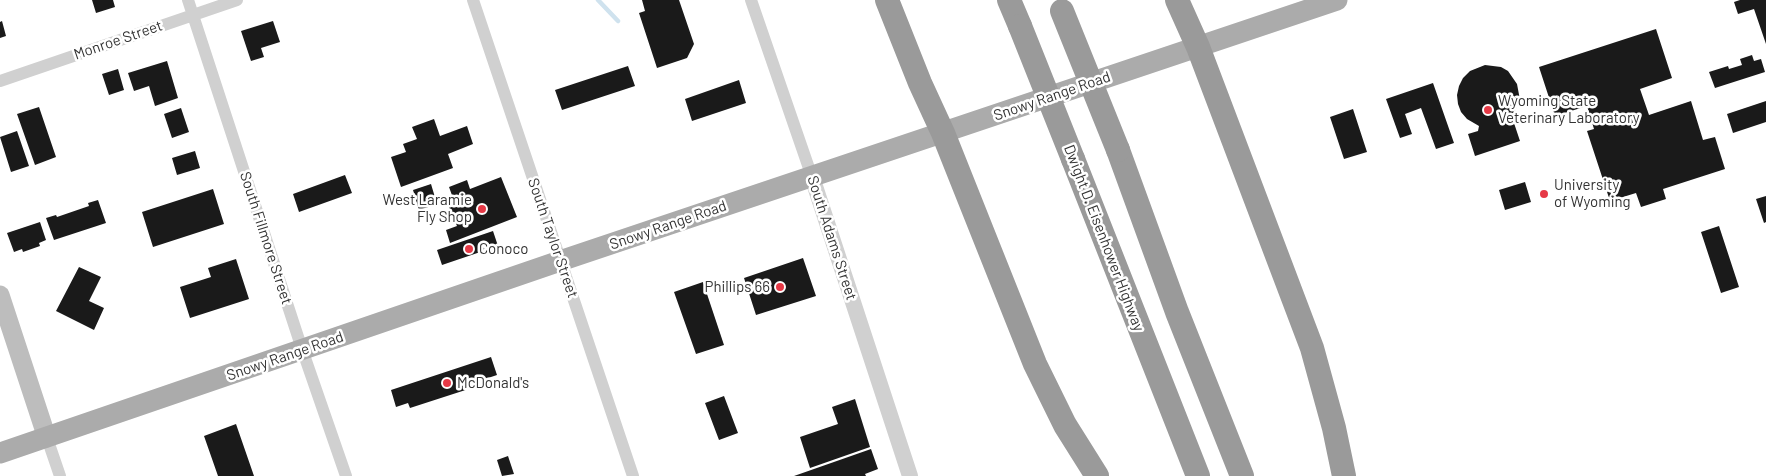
<!DOCTYPE html>
<style>
body{margin:0}
canvas{display:block;background:#fff}
</style>
<canvas width="1766" height="476"></canvas>
<script>
const c = document.querySelector('canvas').getContext('2d');
c.lineJoin = 'round';
const toPath = rows => new Path2D(rows.map(r => 'M' + r).join(''));
function stroke(path, color, width, dash) { c.strokeStyle = color; c.lineWidth = width; c.lineCap = dash ? 'butt' : 'round'; c.setLineDash(dash || []); c.stroke(path); }
function fill(path, color) { c.fillStyle = color; c.fill(path, 'evenodd'); }
function drawText(font, color, halo, rows, align = 'center') {
  c.font = font + ' Barlow,sans-serif'; c.lineWidth = 5; c.setLineDash([]); c.textBaseline = 'middle'; c.strokeStyle = halo; c.fillStyle = color; for (const [text, x, y, turn = 0] of rows) {
    c.save(); c.translate(x, y); c.rotate((+turn || 0) * Math.PI / 180); c.textAlign = isNaN(turn) ? turn : align; if (halo) c.strokeText(text, 0, 0); c.fillText(text, 0, 0); c.restore();
  }
}
const stream = toPath([
 [598,0,618,21]
]);
const building = toPath([
 [92,0,113,0,115,7,96,13],
 [642,0,679,0,694,44,687,58,657,68,639,13,645,11],
 [1740,0,1766,0,1766,44,1754,9,1738,14,1734,2],
 [2,21,6,36,0,38,0,22],
 [273,21,280,42,261,48,264,57,251,61,241,31],
 [1656,29,1672,78,1640,89,1649,115,1691,101,1703,140,1715,137,1725,169,1663,189,1666,199,1641,207,1636,193,1610,201,1587,131,1594,129,1587,106,1555,116,1539,67],
 [1752,55,1754,61,1761,59,1765,72,1715,88,1709,72,1728,66,1729,69,1742,65,1740,59],
 [167,61,178,98,155,106,149,86,134,91,128,73],
 [1485,65,1501,67,1508,71,1517,84,1520,100,1512,117,1520,141,1475,156,1468,134,1478,131,1479,126,1467,119,1461,112,1458,104,1457,95,1459,86,1463,78,1470,71],
 [628,66,635,86,562,110,555,90],
 [118,69,124,90,109,95,102,74],
 [739,80,746,103,692,121,685,99],
 [1433,83,1454,143,1436,149,1421,108,1405,114,1412,134,1400,138,1386,99],
 [1766,101,1766,122,1733,133,1727,114],
 [39,107,56,157,35,165,17,114],
 [181,108,189,132,172,138,164,114],
 [1353,109,1367,152,1344,159,1330,117],
 [434,119,440,136,467,126,473,144,448,154,453,168,401,187,391,157,406,152,403,144,417,139,412,127],
 [17,131,29,166,11,172,0,137],
 [195,151,200,168,177,175,172,158],
 [345,175,352,193,299,212,293,194],
 [501,177,517,217,450,243,446,230,457,226,446,200,453,198,449,187,467,180,470,189],
 [1525,182,1531,202,1505,210,1499,190],
 [431,184,437,204,419,210,413,190],
 [213,189,224,224,153,247,142,212],
 [1766,196,1766,222,1764,223,1756,199],
 [98,200,106,223,54,240,46,218,56,215,57,217,89,206,88,203],
 [40,222,46,240,39,243,40,246,23,252,22,249,14,252,7,233],
 [1719,226,1739,287,1721,293,1701,232],
 [493,231,498,246,442,265,437,250],
 [803,258,816,296,756,315,744,278],
 [236,259,249,299,190,318,180,287,211,277,208,268],
 [79,267,101,277,89,301,104,308,94,330,56,311],
 [703,282,724,345,696,354,674,292],
 [491,357,497,375,479,381,481,385,410,408,408,403,396,407,391,390],
 [724,396,738,433,719,440,705,403],
 [855,399,870,447,810,468,800,437,838,424,832,407],
 [236,424,254,476,218,476,204,436],
 [871,449,878,469,865,474,866,476,794,476],
 [508,456,514,474,502,476,497,460]
]);
const minor = toPath([
 [188,0,302,349,346,476],
 [473,0,633,476],
 [751,0,812,177],
 [0,81,237,0],
 [47,438,60,476]
]);
const tertiary = toPath([
 [812,177,910,476]
]);
const secondary = toPath([
 [0,295,47,438]
]);
const primary = toPath([
 [0,453,560,261,1337,0]
]);
const motorway = toPath([
 [887,0,920,83,943,133,1035,364,1065,425,1097,476],
 [1009,0,1020,26],
 [1177,0,1198,47,1312,348,1334,428,1344,476],
 [1118,150,1177,312,1242,476],
 [1073,159,1198,476]
]);
const motorwayBridge = toPath([
 [1062,11,1118,150],
 [1020,26,1073,159]
]);
const markers = [
 [1488,110,5,"#e63946"],
 [1544,194,5,"#e63946"],
 [482,209,5,"#e63946"],
 [469,249,5,"#e63946"],
 [780,287,5,"#e63946"],
 [447,383,5,"#e63946"]
];
const streetNames = [
 ["Monroe Street",118,40,-19],
 ["Snowy Range Road",1052,96,-19],
 ["Snowy Range Road",668,225,-19],
 ["South Fillmore Street",266,238,72],
 ["South Taylor Street",553,238,71],
 ["South Adams Street",832,238,72],
 ["Dwight D. Eisenhower Highway",1104,238,69],
 ["Snowy Range Road",285,356,-19]
];
const poiNames = [
 ["Wyoming State",1498,101],
 ["Veterinary Laboratory",1498,118],
 ["University",1554,185],
 ["of Wyoming",1554,202],
 ["West Laramie",472,200,"right"],
 ["Fly Shop",472,217,"right"],
 ["Conoco",479,249],
 ["Phillips 66",770,287,"right"],
 ["McDonald's",457,383]
];
stroke(stream, '#cfe2ee', 4.5);
fill(building, '#1a1a1a');
stroke(minor, '#d0d0d0', 12);
stroke(tertiary, '#d0d0d0', 16);
stroke(secondary, '#bdbdbd', 19);
stroke(primary, '#ababab', 21);
stroke(motorway, '#9a9a9a', 24);
stroke(motorwayBridge, '#9a9a9a', 24);
for (const [x, y, r, color] of markers) { const dot = new Path2D(); dot.arc(x, y, r, 0, 2 * Math.PI); c.fillStyle = color; c.fill(dot); stroke(dot, '#fff', 2); }
drawText('15px', '#333', '#fff', streetNames);
drawText('15px', '#333', '#fff', poiNames, 'left');
</script>
